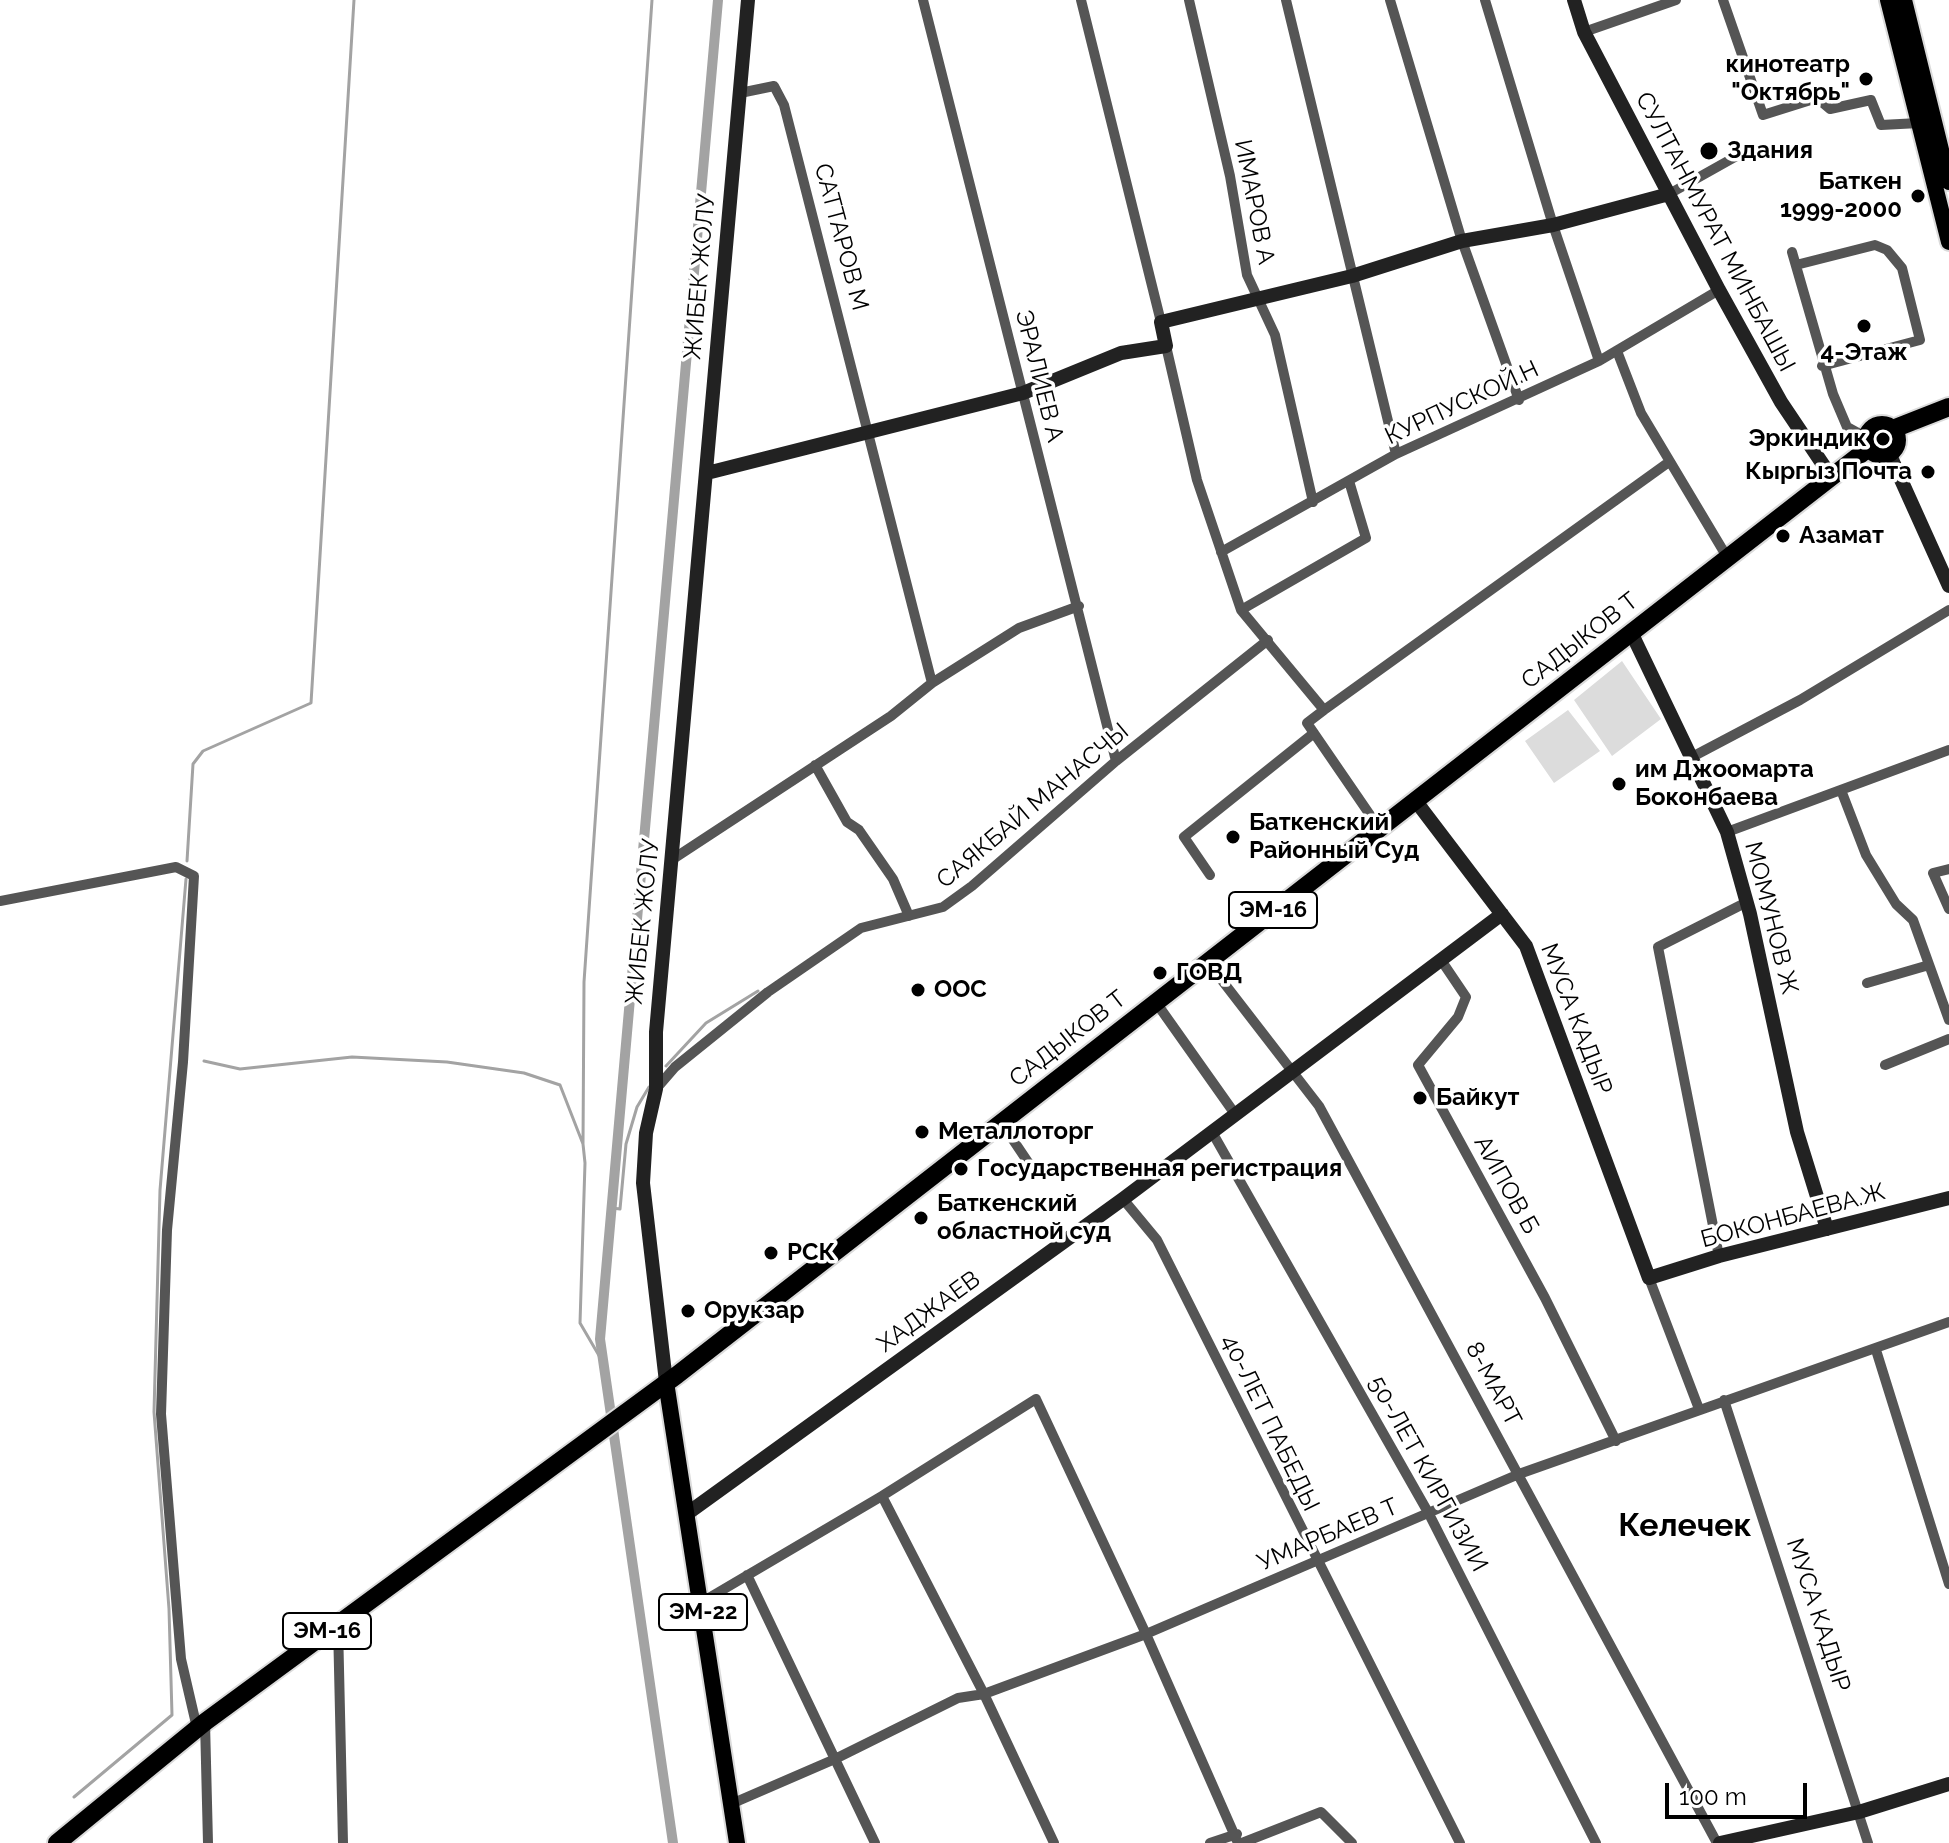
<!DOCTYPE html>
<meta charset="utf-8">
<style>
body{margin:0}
#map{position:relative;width:1949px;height:1843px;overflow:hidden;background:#fff;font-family:Raleway,sans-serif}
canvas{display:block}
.scale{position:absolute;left:1665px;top:1783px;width:142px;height:36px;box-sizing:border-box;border:4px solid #000;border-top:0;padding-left:10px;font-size:24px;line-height:28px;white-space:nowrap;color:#000;-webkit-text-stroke:6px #fff;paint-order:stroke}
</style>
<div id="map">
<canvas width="1949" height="1843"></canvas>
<div class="scale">100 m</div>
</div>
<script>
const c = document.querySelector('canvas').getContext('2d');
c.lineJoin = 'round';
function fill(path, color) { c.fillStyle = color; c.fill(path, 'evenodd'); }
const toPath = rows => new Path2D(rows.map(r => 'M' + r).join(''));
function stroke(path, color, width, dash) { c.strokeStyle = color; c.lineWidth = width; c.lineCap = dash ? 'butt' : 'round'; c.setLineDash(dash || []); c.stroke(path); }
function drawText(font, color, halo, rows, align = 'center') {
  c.font = font + ' Raleway,sans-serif'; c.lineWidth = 7; c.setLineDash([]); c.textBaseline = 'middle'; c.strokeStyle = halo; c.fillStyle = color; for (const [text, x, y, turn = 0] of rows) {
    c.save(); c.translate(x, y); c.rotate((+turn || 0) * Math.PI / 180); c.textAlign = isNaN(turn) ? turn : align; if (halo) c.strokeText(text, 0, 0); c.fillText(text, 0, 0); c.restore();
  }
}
const green = toPath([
 [1622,661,1661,719,1612,756,1574,700],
 [1568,710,1600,751,1554,783,1525,741]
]);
const stream = toPath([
 [187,861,193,764,203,751,311,703,354,0],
 [204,1061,240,1069,352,1057,447,1062,524,1073,560,1085,583,1144,585,1163,580,1323,601,1359],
 [666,1066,706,1023,758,991],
 [583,1144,584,982,652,0],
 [612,1208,620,1209,626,1144,637,1107,649,1087],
 [74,1797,172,1715,169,1609,154,1412,160,1190,186,879]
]);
const canal = toPath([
 [673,1843,600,1339,718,0]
]);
const street = toPath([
 [923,0,1116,761],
 [1081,0,1161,322],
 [1189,0,1230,176,1247,275,1275,335,1313,502],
 [1286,0,1396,454],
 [1390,0,1462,241,1519,400],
 [1485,0,1553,225,1599,361],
 [1723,0,1763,115,1817,98,1830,109,1871,100,1881,125,1919,123],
 [1584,32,1676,0],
 [740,93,774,86,784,105,932,683],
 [1669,194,1751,148],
 [1792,252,1833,394,1847,427,1867,438],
 [1796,265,1875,245,1887,250,1902,268,1920,340,1822,366],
 [1166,346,1197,480,1241,610,1324,710,1307,723,1379,828],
 [1617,351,1641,413,1727,557],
 [1221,552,1396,454,1599,361,1719,290],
 [1241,610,1366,538,1349,481],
 [1324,710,1669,462],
 [1692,757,1800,700,1949,610],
 [815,765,847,822,859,830,893,879,909,916],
 [1841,790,1866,855,1896,904,1913,920,1949,1020],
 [1727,832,1949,750],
 [673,859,891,716,932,683,1019,628,1079,606],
 [1949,869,1933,873,1949,909],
 [1210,875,1184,837,1314,733],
 [0,901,176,867,194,876,183,1062,167,1230,161,1414,181,1659,197,1728],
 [1441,960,1466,997,1458,1017,1418,1065,1545,1298,1616,1441],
 [1207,961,1319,1106,1717,1843],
 [1867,983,1929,965],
 [1155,1001,1235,1114],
 [1885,1065,1949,1039],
 [656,1089,675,1067,768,992,861,928,943,907,972,886,1116,761,1268,640],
 [1001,1122,1036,1174],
 [1212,1132,1429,1514,1596,1843],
 [1123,1199,1157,1240,1460,1843],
 [1719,1256,1658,947,1747,902],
 [1649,1278,1699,1409],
 [1876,1350,1949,1584],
 [1724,1400,1868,1843],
 [882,1496,984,1694,1054,1843],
 [747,1575,875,1843],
 [702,1602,882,1496,1036,1399,1146,1634,1238,1843],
 [338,1625,343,1843],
 [205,1722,208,1843],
 [731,1804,835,1759,958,1698,984,1694,1146,1634,1519,1474,1949,1322],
 [1210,1843,1237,1834],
 [1242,1843,1321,1812,1352,1843]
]);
const secondary = toPath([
 [1574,0,1584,32,1719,290,1781,402,1832,478],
 [1889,453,1949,586],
 [707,473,1023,393,1121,353,1166,346,1161,322,1352,276,1462,241,1553,225,1669,194],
 [1631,632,1727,832,1750,914,1797,1132,1827,1229],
 [1415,800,1526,946,1649,1278,1719,1256,1949,1198],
 [666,1382,643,1183,646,1133,656,1089,656,1032,748,0],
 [688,1513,1123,1199,1502,914],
 [1720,1843,1859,1812,1949,1784]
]);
const primary = toPath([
 [1888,0,1949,242],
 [1904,0,1949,182],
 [666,1382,737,1843]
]);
const highway = toPath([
 '1867 440a15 15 0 1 1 30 0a15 15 0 1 1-30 0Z',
 [1893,429,1949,407],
 [57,1843,205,1722,677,1375,1870,447]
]);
const markers = [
 [1866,79,8,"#000"],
 [1709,151,10,"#000"],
 [1918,196,8,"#000"],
 [1864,326,8,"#000"],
 [1883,439,8,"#000"],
 [1928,472,8,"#000"],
 [1783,536,8,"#000"],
 [1619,784,8,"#000"],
 [1233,837,8,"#000"],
 [1160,973,8,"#000"],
 [918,990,8,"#000"],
 [1420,1098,8,"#000"],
 [922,1132,8,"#000"],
 [961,1169,8,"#000"],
 [921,1218,8,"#000"],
 [771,1253,8,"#000"],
 [688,1311,8,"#000"]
];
const shields = [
 [1273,910,88],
 [703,1612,88],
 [327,1631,88]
];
const shieldNames = [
 ["ЭМ-16",1273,910],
 ["ЭМ-22",703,1612],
 ["ЭМ-16",327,1631]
];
const poiNames = [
 ["кинотеатр",1850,65,"right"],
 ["\"Октябрь\"",1850,93,"right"],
 ["Здания",1727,151],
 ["Баткен",1902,182,"right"],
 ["1999-2000",1902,210,"right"],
 ["4-Этаж",1864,353,"center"],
 ["Эркиндик",1867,439,"right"],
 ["Кыргыз Почта",1912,472,"right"],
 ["Азамат",1799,536],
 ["им Джоомарта",1635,770],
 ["Боконбаева",1635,798],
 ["Баткенский",1249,823],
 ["Районный Суд",1249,851],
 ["ГОВД",1176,973],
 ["ООС",934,990],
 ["Байкут",1436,1098],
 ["Металлоторг",938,1132],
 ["Государственная регистрация",977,1169],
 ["Баткенский",937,1204],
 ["областной суд",937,1232],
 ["РСК",787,1253],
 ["Орукзар",704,1311]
];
const streetNames = [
 ["ИМАРОВ А",1254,202,79],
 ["СУЛТАНМУРАТ МИНБАШЫ",1715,232,62],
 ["САТТАРОВ М",841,237,75],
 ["ЖИБЕК ЖОЛУ",700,277,-85],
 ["ЭРАЛИЕВ А",1039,376,76],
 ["КУРПУСКОЙ.Н",1462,403,-25],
 ["САДЫКОВ Т",1580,641,-38],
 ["САЯКБАЙ МАНАСЧЫ",1033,806,-40],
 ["МОМУНОВ Ж",1771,918,76],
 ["ЖИБЕК ЖОЛУ",643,922,-84],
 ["МУСА КАДЫР",1576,1019,69],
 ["САДЫКОВ Т",1068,1039,-38],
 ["АИПОВ Б",1506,1185,61],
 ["БОКОНБАЕВА.Ж",1793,1216,-15],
 ["ХАДЖАЕВ",929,1312,-36],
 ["8-МАРТ",1493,1384,62],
 ["40-ЛЕТ ПАБЕДЫ",1270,1423,64],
 ["50-ЛЕТ КИРГИЗИИ",1428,1474,61],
 ["УМАРБАЕВ Т",1328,1535,-23],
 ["МУСА КАДЫР",1818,1615,72]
];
const districtNames = [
 ["Келечек",1685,1526]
];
fill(green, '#dcdcdc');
stroke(stream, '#a3a3a3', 3);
stroke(canal, '#a3a3a3', 10);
stroke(primary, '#dbdbdb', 20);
stroke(highway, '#dbdbdb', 22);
stroke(street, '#555', 10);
stroke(secondary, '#222', 14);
stroke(primary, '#000', 16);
stroke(highway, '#000', 18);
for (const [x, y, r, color] of markers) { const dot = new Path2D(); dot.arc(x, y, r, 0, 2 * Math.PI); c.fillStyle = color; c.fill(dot); stroke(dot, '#fff', 3); }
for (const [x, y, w] of shields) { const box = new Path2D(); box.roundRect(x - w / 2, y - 18, w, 36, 6); c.fillStyle = '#fff'; c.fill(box); stroke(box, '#000', 2); }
drawText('bold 22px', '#000', null, shieldNames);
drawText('bold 24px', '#000', '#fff', poiNames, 'left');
drawText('24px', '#000', '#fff', streetNames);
drawText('bold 32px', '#000', '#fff', districtNames);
</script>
